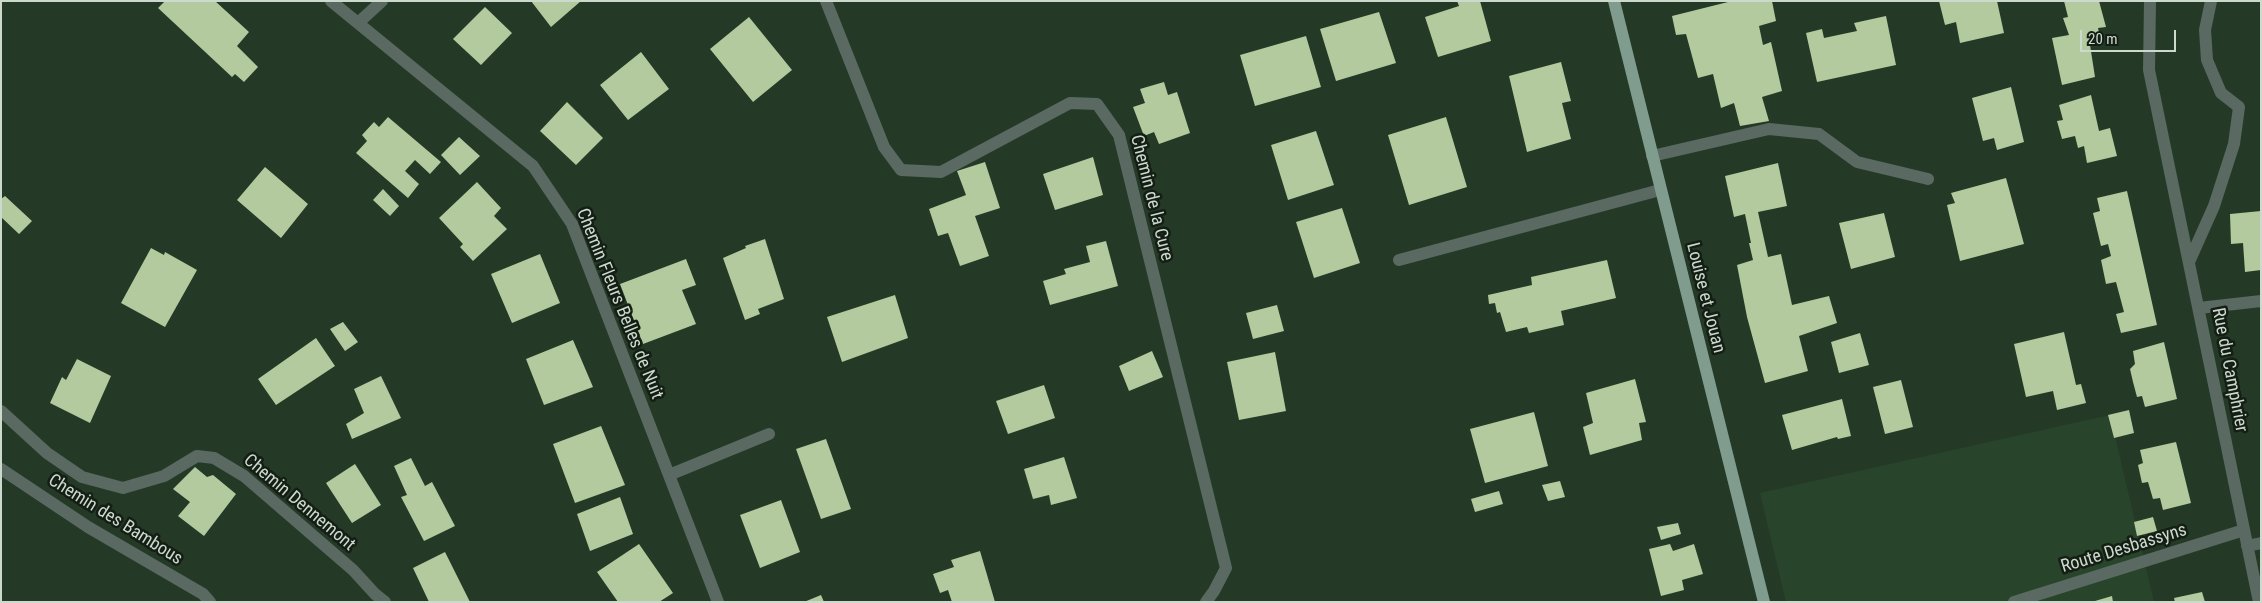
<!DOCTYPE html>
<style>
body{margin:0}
#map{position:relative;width:2262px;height:603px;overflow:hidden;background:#243a26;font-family:"Roboto Condensed",sans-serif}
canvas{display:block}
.frame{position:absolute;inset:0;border:2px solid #ccdacd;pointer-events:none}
.scale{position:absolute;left:2080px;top:30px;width:96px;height:22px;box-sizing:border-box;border:2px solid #ccdacd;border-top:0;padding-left:6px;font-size:15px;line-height:18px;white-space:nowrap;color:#ccdacd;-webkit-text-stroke:4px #141e15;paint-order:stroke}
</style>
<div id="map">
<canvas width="2262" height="603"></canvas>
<div class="frame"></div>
<div class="scale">20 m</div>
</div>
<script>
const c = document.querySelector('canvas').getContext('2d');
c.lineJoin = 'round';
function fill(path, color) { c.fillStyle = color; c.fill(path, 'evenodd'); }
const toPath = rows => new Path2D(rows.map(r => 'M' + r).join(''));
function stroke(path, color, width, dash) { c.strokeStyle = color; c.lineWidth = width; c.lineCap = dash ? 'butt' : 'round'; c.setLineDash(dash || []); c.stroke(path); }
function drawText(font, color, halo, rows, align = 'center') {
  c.font = font + ' "Roboto Condensed",sans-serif'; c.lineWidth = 5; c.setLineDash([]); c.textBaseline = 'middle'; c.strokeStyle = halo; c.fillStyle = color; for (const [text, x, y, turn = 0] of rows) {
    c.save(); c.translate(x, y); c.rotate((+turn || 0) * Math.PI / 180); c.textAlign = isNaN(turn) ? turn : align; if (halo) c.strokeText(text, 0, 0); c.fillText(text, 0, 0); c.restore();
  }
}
const built = toPath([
 [2110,415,2154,602,1786,602,1760,493]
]);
const building = toPath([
 [165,1,215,1,249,32,237,46,258,67,244,82,235,74,232,77,158,8],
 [531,1,581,1,551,27],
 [1457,1,1480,1,1491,41,1438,57,1425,17,1459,6],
 [1732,1,1772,1,1776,21,1759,26,1763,45,1771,42,1782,91,1762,97,1769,121,1740,126,1734,103,1721,108,1713,74,1698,78,1686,34,1676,35,1672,16],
 [1939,1,1997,1,2004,33,1960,43,1956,22,1945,25],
 [2064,1,2099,1,2106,27,2098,28,2101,42,2090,45,2095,77,2062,85,2052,38,2069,35,2063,18,2068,17],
 [485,7,512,33,481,65,453,39],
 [1379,12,1396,63,1336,81,1320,29],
 [1886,16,1896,65,1817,82,1806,33,1822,29,1824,38,1857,31,1854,23],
 [749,17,792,70,753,102,710,49],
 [1306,36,1321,87,1255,106,1240,55],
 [641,52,669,89,628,120,600,85],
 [1561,62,1571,101,1562,103,1571,139,1527,152,1509,76],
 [1164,82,1168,95,1177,92,1190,133,1159,144,1154,132,1144,136,1133,107,1145,103,1140,89],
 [2011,87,2024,142,1997,150,1994,138,1983,141,1972,98],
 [2091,95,2099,131,2110,128,2117,156,2087,163,2084,146,2078,148,2075,136,2062,139,2057,121,2063,120,2059,105],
 [567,102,603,138,576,165,540,131],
 [388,117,441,162,430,174,415,160,405,171,419,184,408,198,356,153,367,141,362,135,374,122,379,127],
 [1446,117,1467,187,1409,205,1388,135],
 [1316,131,1334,185,1288,200,1271,145],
 [459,137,480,156,460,175,441,155],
 [1093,157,1103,195,1055,210,1043,174],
 [985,162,1000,208,975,216,989,256,960,266,948,233,938,236,929,209,966,195,957,171],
 [1778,163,1787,206,1758,212,1768,257,1781,254,1792,305,1829,296,1837,323,1799,336,1808,371,1765,383,1747,317,1737,265,1753,260,1749,243,1751,243,1745,214,1734,217,1725,176],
 [265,167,308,204,281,238,237,200],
 [2006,178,2024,244,1960,261,1947,205,1955,203,1951,193],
 [477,182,501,208,494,216,507,229,473,261,460,247,463,244,439,218],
 [383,189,399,206,390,216,373,200],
 [2127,191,2157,325,2121,333,2116,314,2124,312,2116,282,2106,284,2101,260,2111,256,2108,244,2101,246,2093,213,2100,211,2097,198],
 [5,196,32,221,19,234,1,217,1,199],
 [1342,208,1360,263,1314,278,1296,222],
 [2261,211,2261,270,2245,272,2243,243,2231,244,2230,214],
 [1884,213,1895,257,1851,269,1839,223],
 [765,239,784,299,758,309,760,314,745,320,723,258,746,248,745,246],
 [1106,241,1118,286,1050,305,1043,281,1066,274,1064,269,1090,262,1086,246],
 [151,248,164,255,165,252,197,270,165,327,121,303],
 [540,254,560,303,512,323,491,274],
 [686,259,696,285,682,290,696,324,643,344,620,284],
 [1607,260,1616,298,1561,311,1564,325,1529,333,1527,327,1506,332,1500,312,1497,313,1495,303,1489,304,1488,295,1532,285,1531,277],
 [895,295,908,338,842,362,827,317],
 [1277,305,1284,331,1253,339,1246,313],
 [343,322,358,342,345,351,330,329],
 [2064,332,2076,385,2081,384,2086,403,2057,410,2053,391,2026,397,2014,344],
 [1860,333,1869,365,1839,373,1831,342],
 [316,338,335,366,276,405,258,379],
 [573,340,593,387,544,405,526,359],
 [2164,342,2177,399,2145,407,2142,396,2137,397,2133,382,2130,369,2135,364,2133,351],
 [1152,351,1163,377,1129,391,1119,366],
 [1275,352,1286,411,1239,420,1227,362],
 [77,359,111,376,90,423,50,403,62,377,66,380],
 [381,376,401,418,352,439,346,424,364,413,354,389],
 [1635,379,1646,422,1639,423,1642,440,1590,455,1583,427,1593,423,1586,393],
 [1901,380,1913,427,1885,434,1873,387],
 [1044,385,1055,418,1008,434,996,401],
 [1842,399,1851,436,1838,439,1837,437,1792,450,1782,415],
 [2129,410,2134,433,2114,438,2108,415],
 [1534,412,1548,466,1485,483,1470,429],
 [601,426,625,485,575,503,553,444],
 [826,439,851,509,821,519,796,449],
 [2176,442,2191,503,2163,510,2160,498,2153,499,2148,482,2142,483,2138,465,2143,463,2140,450],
 [1064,457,1077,498,1051,505,1049,495,1033,499,1024,469],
 [411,458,425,486,432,482,455,526,424,541,401,497,407,495,394,466],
 [355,464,381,505,352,523,326,483],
 [195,467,207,477,213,475,236,494,204,536,178,516,190,502,173,489],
 [1560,481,1565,497,1548,501,1542,485],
 [1499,491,1503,504,1475,512,1471,499],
 [620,497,633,534,590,551,577,514],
 [781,500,800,552,760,568,740,515],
 [2153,517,2157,531,2137,536,2134,522],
 [1678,523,1681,534,1661,540,1657,527],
 [639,544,673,593,659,602,618,602,597,572],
 [1670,544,1673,551,1694,544,1703,574,1682,580,1684,590,1661,596,1649,549],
 [980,551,995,602,952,602,948,590,940,593,933,574,954,567,951,560],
 [445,552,470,602,429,602,413,568],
 [2202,592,2205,602,2175,602,2174,598],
 [821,595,824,602,804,602],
 [2112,596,2113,602,2095,602,2095,601]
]);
const minor = toPath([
 [331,1,533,166,572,224,718,602],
 [826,1,884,147,901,170,941,172,1070,103,1097,104,1119,135,1226,568,1214,591,1206,602],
 [2150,1,2149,70,2259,602],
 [358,23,382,1],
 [1652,156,1769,129,1819,134,1857,162,1928,179],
 [1399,260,1660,190],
 [2189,262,2214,206,2234,144,2239,107,2221,93,2207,60,2205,30,2211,1],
 [2199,308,2261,301],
 [1,411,47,453,82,477,123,488,164,476,197,456,214,458,244,476,353,570,375,594,385,602],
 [1,469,88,527,203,594,210,602],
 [669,475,769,434],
 [2247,546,2261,543],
 [2014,602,2244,530]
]);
const major = toPath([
 [1614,1,1764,602]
]);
const streetNames = [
 ["Chemin de la Cure",1151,198,76],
 ["Louise et Jouan",1705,298,76],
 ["Chemin Fleurs Belles de Nuit",619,304,68],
 ["Rue du Camphrier",2229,370,79],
 ["Chemin Dennemont",299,503,40],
 ["Chemin des Bambous",115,520,32],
 ["Route Desbassyns",2124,549,-17]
];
fill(built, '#28442b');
fill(building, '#b3c99e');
stroke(minor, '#5a6962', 12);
stroke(major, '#7f9c8f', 12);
drawText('18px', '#ccdacd', '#141e15', streetNames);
</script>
